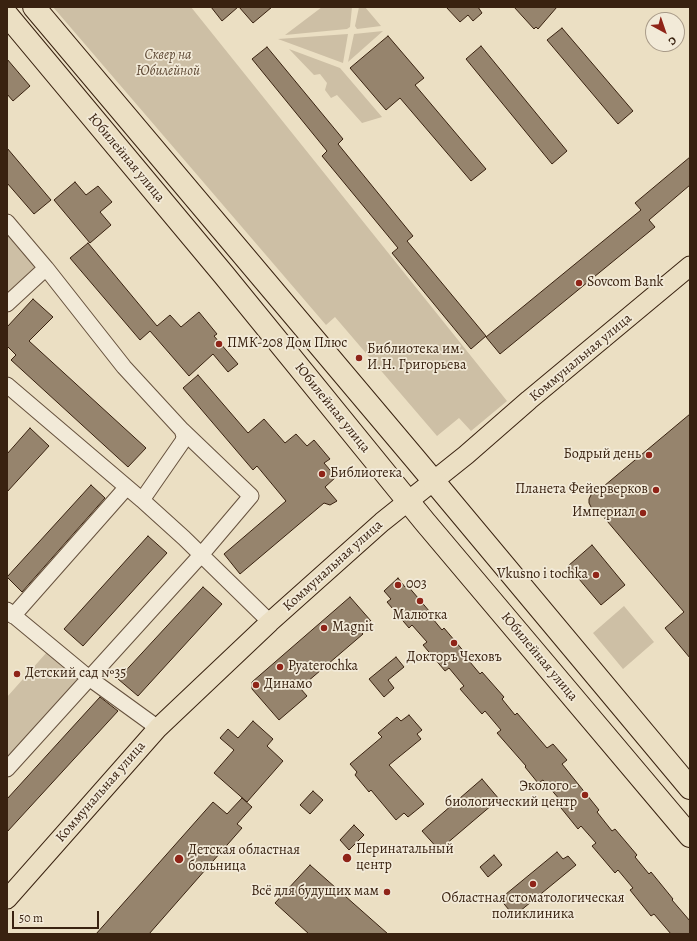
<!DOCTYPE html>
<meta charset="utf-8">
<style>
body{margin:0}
#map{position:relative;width:697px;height:941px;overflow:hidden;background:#ebdfc3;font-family:Alegreya,serif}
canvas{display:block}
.frame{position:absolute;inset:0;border:8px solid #392210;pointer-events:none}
.north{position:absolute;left:645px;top:12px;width:40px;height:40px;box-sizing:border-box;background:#f2ead8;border:1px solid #a89a88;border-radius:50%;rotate:140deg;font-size:11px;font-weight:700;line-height:16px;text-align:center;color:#392210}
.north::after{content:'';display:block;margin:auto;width:14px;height:18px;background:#8f2418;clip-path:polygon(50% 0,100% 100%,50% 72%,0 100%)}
.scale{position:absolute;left:12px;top:911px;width:87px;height:18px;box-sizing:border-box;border:2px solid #392210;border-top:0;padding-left:5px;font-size:12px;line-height:14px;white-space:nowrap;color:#392210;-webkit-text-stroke:3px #f2ead8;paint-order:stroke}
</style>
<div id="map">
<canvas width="697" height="941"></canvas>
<div class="frame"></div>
<div class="north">С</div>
<div class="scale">50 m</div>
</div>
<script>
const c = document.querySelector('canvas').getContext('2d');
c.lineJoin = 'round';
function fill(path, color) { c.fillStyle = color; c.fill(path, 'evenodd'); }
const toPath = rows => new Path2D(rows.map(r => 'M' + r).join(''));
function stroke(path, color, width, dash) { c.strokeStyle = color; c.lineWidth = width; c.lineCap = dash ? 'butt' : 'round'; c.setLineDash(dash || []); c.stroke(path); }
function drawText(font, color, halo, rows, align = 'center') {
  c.font = font + ' Alegreya,serif'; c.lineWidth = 3.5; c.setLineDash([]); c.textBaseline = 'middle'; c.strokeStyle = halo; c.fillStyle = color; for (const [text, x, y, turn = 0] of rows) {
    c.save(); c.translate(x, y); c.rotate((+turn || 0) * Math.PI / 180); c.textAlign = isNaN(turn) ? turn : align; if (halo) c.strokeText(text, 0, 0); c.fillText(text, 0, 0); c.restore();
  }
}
const green = toPath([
 [53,7,191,7,507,401,471,431,459,418,437,436,335,317,326,325],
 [322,7,352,7,350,27,347,29,285,35],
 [359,7,365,7,381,26,357,29,355,26],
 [383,31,348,62,354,34],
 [348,34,343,63,278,39],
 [289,49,340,68,382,117,362,123,337,95,331,98,325,90,327,83,320,74,314,75],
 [7,224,37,269,7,297],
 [624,606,654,642,623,669,593,633],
 [47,652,80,678,7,757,7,697]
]);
const building = toPath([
 [211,7,238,7,222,21,211,7],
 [239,7,272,7,253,23,239,7],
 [446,7,478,7,482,13,473,21,468,15,460,22,446,7],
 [514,7,557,7,538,29,536,27,534,29,514,7],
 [562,28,633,111,618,124,547,40,562,28],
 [388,36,424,78,415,85,486,169,471,181,400,98,386,110,350,68,388,36],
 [481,46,567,151,552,164,466,59,481,46],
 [267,47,343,139,338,144,413,236,407,241,486,336,471,349,392,253,398,248,322,156,327,151,252,59,267,47],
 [7,59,30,86,13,101,7,94,7,59],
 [7,148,51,200,34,214,7,183,7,148],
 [690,157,690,185,649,220,655,227,500,354,486,337,641,210,635,203,690,157],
 [75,182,86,195,98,186,112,202,100,212,111,225,90,243,54,200,75,182],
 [88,243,157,326,170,315,181,327,199,312,217,334,214,336,238,364,228,372,213,354,189,376,150,331,140,340,70,258,88,243],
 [33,299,53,317,29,341,146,448,128,467,11,360,16,355,7,346,7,327,33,299],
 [198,375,248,433,264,419,285,443,296,434,307,446,314,440,330,459,324,463,336,477,325,487,337,501,330,505,324,503,240,574,224,554,286,501,257,466,253,470,183,388,198,375],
 [690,414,690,658,665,628,684,612,602,515,597,514,593,511,589,503,589,499,594,489,599,486,604,486,690,414],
 [30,428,49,446,7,492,7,454,30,428],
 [91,485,105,498,22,592,7,577,91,485],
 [148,536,167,553,83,646,64,629,148,536],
 [592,545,625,585,601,605,568,566,592,545],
 [398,578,405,587,407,585,430,612,428,613,442,630,444,628,466,654,465,656,480,674,482,672,504,697,502,699,515,715,517,713,547,748,553,744,567,760,562,764,599,810,597,812,612,831,615,829,637,855,635,857,649,874,651,872,673,899,672,900,690,921,690,934,671,934,654,914,651,916,630,890,633,888,618,870,615,873,592,846,596,843,581,826,578,829,557,803,560,800,543,780,538,783,525,767,526,766,497,733,501,730,485,711,482,714,460,689,464,686,449,668,445,671,423,645,427,642,412,625,409,628,387,602,391,599,384,591,398,578],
 [203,587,222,604,138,696,118,679,203,587],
 [350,597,371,621,360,631,363,634,300,688,307,696,279,720,252,689,252,682,350,597],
 [396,657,404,667,388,680,394,688,384,697,369,679,396,657],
 [100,697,118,711,7,832,7,799,100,697],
 [409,715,422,730,417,734,421,739,389,765,424,804,408,817,404,813,396,820,371,790,369,792,355,775,357,772,350,764,382,737,378,733,397,717,401,721,409,715],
 [253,721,273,739,267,746,283,761,247,802,214,773,234,750,220,738,228,729,238,738,253,721],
 [482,779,499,799,439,850,422,831,482,779],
 [313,791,323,800,310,814,300,805,313,791],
 [242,798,252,807,237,824,242,828,149,934,96,934,213,802,227,814,242,798],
 [354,825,364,835,349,850,340,840,354,825],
 [557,852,563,859,568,856,576,865,514,916,500,899,557,852],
 [494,855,502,865,488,877,480,867,494,855],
 [310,865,388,934,309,934,275,903,310,865]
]);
const minor = toPath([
 [7,222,46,268,124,367,182,430,184,436,183,441,142,500,184,538,270,622],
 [7,304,46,268],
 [7,385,142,500],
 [7,610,89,678,158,728],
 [13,616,126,488],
 [7,769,201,555,251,496,182,430]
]);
const major = toPath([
 [7,899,158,728,270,622,382,522,466,455,529,400,690,266]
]);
const highway = toPath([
 [34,7,416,460,690,788],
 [7,15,224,275,425,522,690,836]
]);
const markers = [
 [579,283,4,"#8f2418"],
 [219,344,4,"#8f2418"],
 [359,358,4,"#8f2418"],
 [649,455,4,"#8f2418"],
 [322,474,4,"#8f2418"],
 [656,490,4,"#8f2418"],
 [643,513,4,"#8f2418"],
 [596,575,4,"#8f2418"],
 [398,585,4,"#8f2418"],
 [420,601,4,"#8f2418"],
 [324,628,4,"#8f2418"],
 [454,643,4,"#8f2418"],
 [280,667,4,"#8f2418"],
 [17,674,4,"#8f2418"],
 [256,685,4,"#8f2418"],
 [585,795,4,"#8f2418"],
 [347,858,5,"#8f2418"],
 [179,859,5,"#8f2418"],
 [533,884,4,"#8f2418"],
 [387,892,4,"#8f2418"]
];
const parkNames = [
 ["Сквер на",168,56],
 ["Юбилейной",168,72]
];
const streetNames = [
 ["Юбилейная улица",126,158,50],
 ["Коммунальная улица",581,358,-40],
 ["Юбилейная улица",332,408,51],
 ["Коммунальная улица",333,566,-42],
 ["Юбилейная улица",539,657,50],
 ["Коммунальная улица",101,792,-49]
];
const poiNames = [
 ["Sovcom Bank",587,283],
 ["ПМК-208 Дом Плюс",227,344],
 ["Библиотека им.",367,350],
 ["И.Н. Григорьева",367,366],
 ["Бодрый день",641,455,"right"],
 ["Библиотека",330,474],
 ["Планета Фейерверков",648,490,"right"],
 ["Империал",635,513,"right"],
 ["Vkusno i tochka",588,575,"right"],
 ["003",406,585],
 ["Малютка",420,616,"center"],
 ["Magnit",332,628],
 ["Докторъ Чеховъ",454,658,"center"],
 ["Pyaterochka",288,667],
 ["Детский сад №35",25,674],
 ["Динамо",264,685],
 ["Эколого -",577,787,"right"],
 ["биологический центр",577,803,"right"],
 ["Перинатальный",356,850],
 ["центр",356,866],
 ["Детская областная",188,851],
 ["больница",188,867],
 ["Всё для будущих мам",379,892,"right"],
 ["Областная стоматологическая",533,899,"center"],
 ["поликлиника",533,915,"center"]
];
fill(green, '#cdbfa5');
fill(building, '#96846d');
stroke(building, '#392210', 1);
stroke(minor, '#66513d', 17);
stroke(major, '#392210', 21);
stroke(highway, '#392210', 24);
stroke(minor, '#f2ead8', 15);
stroke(major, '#ebdfc3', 19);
stroke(highway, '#ebdfc3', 22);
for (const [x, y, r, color] of markers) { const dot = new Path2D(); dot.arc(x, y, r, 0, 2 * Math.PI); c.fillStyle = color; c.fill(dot); stroke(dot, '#f2ead8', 1.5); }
drawText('italic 14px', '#5e4935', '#f2ead8', parkNames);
drawText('14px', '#392210', '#f2ead8', streetNames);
drawText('14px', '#392210', '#f2ead8', poiNames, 'left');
</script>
